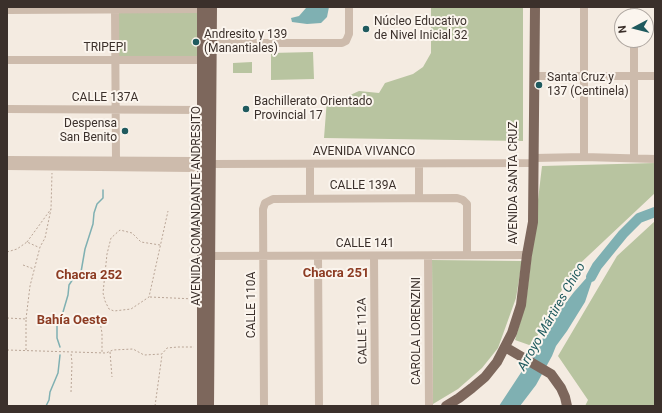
<!DOCTYPE html>
<meta charset="utf-8">
<style>
body{margin:0}
#map{position:relative;width:662px;height:413px;overflow:hidden;background:#f4ebe1;font-family:Roboto,sans-serif}
canvas{display:block}
.frame{position:absolute;inset:0;border:8px solid #3b302b;pointer-events:none}
.north{position:absolute;left:614px;top:8px;width:40px;height:40px;box-sizing:border-box;background:#fbf5ee;border:1px solid #aea6a0;border-radius:50%;rotate:263deg;font-size:11px;font-weight:700;line-height:16px;text-align:center;color:#3b302b}
.north::after{content:'';display:block;margin:auto;width:14px;height:18px;background:#1f5a5e;clip-path:polygon(50% 0,100% 100%,50% 72%,0 100%)}
</style>
<div id="map">
<canvas width="662" height="413"></canvas>
<div class="frame"></div>
<div class="north">N</div>
</div>
<script>
const c = document.querySelector('canvas').getContext('2d');
c.lineJoin = 'round';
function fill(path, color) { c.fillStyle = color; c.fill(path, 'evenodd'); }
const toPath = rows => new Path2D(rows.map(r => 'M' + r).join(''));
function stroke(path, color, width, dash) { c.strokeStyle = color; c.lineWidth = width; c.lineCap = dash ? 'butt' : 'round'; c.setLineDash(dash || []); c.stroke(path); }
function drawText(font, color, halo, rows, align = 'center') {
  c.font = font + ' Roboto,sans-serif'; c.lineWidth = 4; c.setLineDash([]); c.textBaseline = 'middle'; c.strokeStyle = halo; c.fillStyle = color; for (const [text, x, y, turn = 0] of rows) {
    c.save(); c.translate(x, y); c.rotate((+turn || 0) * Math.PI / 180); c.textAlign = isNaN(turn) ? turn : align; if (halo) c.strokeText(text, 0, 0); c.fillText(text, 0, 0); c.restore();
  }
}
const green = toPath([
 [431,7,523,7,523,141,324,138,327,99,348,96,359,91,379,93,385,83,413,74,423,67,431,53],
 [200,10,200,58,119,58,119,11],
 [313,52,314,79,271,80,271,53],
 [252,62,252,73,233,73,233,63],
 [655,163,655,193,572,271,532,346,515,340,526,302,542,166],
 [655,221,655,406,585,406,588,400,558,356,617,256],
 [432,260,522,261,516,298,498,348,482,368,458,389,433,404]
]);
const water = toPath([
 [312,7,329,7,327,17,321,23,307,24,292,22,291,18,299,16,306,8],
 [597,266,585,302,567,331,556,346,552,356,536,385,520,406,499,406,524,368,543,338,554,318,574,292]
]);
const stream = toPath([
 [60,347,57,338,57,323,63,312,68,295,69,285,73,279,81,272,85,249,93,224,94,213,97,204,103,198,103,190],
 [46,406,49,400,50,392,58,373,60,355]
]);
const river = toPath([
 [591,277,597,266,623,234,639,218,655,212]
]);
const path = toPath([
 [27,242,51,209],
 [160,245,141,242,132,233,120,230,111,238,107,254,103,293,105,301,109,309,114,311,131,309,149,297,168,211],
 [7,252,17,249,27,242,38,247],
 [23,265,34,269],
 [150,297,195,299],
 [7,318,26,319,26,350],
 [26,319,30,286,40,247,45,238,51,209,52,173],
 [100,322,102,333,102,352],
 [7,350,106,353,113,350,133,349,144,355,162,354,167,348,178,347,194,347],
 [110,352,112,377],
 [71,392,72,363,71,353],
 [155,406,162,355]
]);
const minor = toPath([
 [115,7,116,161],
 [7,10,202,9],
 [634,16,634,7],
 [211,43,342,43,346,41,349,34,349,7],
 [7,60,202,60],
 [535,76,655,76],
 [7,109,202,110],
 [584,157,584,7],
 [534,158,584,157,655,159],
 [634,158,634,40],
 [7,160,192,161,195,164,211,164,533,163],
 [310,164,310,199],
 [419,164,419,198],
 [7,166,192,168,195,164],
 [205,256,527,255],
 [318,256,319,406],
 [374,256,375,406],
 [428,256,429,406],
 [264,406,263,209,265,203,273,199,457,198,463,200,467,204,467,255]
]);
const major = toPath([
 [505,347,551,374,561,388,565,397,567,406],
 [202,406,202,7],
 [209,406,212,7],
 [446,406,459,398,472,388,485,377,497,362,512,333,521,305,527,255,533,222,535,7]
]);
const markers = [
 [366,29,4,"#1f5a5e"],
 [196,42,4,"#1f5a5e"],
 [539,85,4,"#1f5a5e"],
 [246,109,4,"#1f5a5e"],
 [125,131,4,"#1f5a5e"]
];
const poiNames = [
 ["Núcleo Educativo",374,22],
 ["de Nivel Inicial 32",374,36],
 ["Andresito y 139",204,35],
 ["(Manantiales)",204,49],
 ["Santa Cruz y",547,78],
 ["137 (Centinela)",547,92],
 ["Bachillerato Orientado",254,102],
 ["Provincial 17",254,116],
 ["Despensa",117,124,"right"],
 ["San Benito",117,138,"right"]
];
const streetNames = [
 ["TRIPEPI",105,48],
 ["CALLE 137A",105,98],
 ["AVENIDA VIVANCO",364,152],
 ["AVENIDA SANTA CRUZ",514,183,-90],
 ["CALLE 139A",363,186],
 ["AVENIDA COMANDANTE ANDRESITO",197,206,-90],
 ["CALLE 141",365,244],
 ["CALLE 110A",252,305,-90],
 ["CALLE 112A",363,331,-91],
 ["CAROLA LORENZINI",417,331,-90]
];
const neighbourhoodNames = [
 ["Chacra 251",336,274],
 ["Chacra 252",89,276],
 ["Bahía Oeste",72,321]
];
const waterNames = [
 ["Arroyo Mártires Chico",552,317,-60]
];
fill(green, '#b8c4a0');
fill(water, '#7fb0b2');
stroke(stream, '#7fb0b2', 1.5);
stroke(river, '#7fb0b2', 10);
stroke(path, '#b9a596', 1, [2, 2]);
stroke(minor, '#cdbbac', 8);
stroke(major, '#7d675c', 10);
for (const [x, y, r, color] of markers) { const dot = new Path2D(); dot.arc(x, y, r, 0, 2 * Math.PI); c.fillStyle = color; c.fill(dot); stroke(dot, '#fbf5ee', 1.5); }
drawText('12px', '#3b302b', '#fbf5ee', poiNames, 'left');
drawText('12px', '#3b302b', '#fbf5ee', streetNames);
drawText('bold 13px', '#8c3b22', '#fbf5ee', neighbourhoodNames);
drawText('italic 13px', '#1f5a5e', '#fbf5ee', waterNames);
</script>
